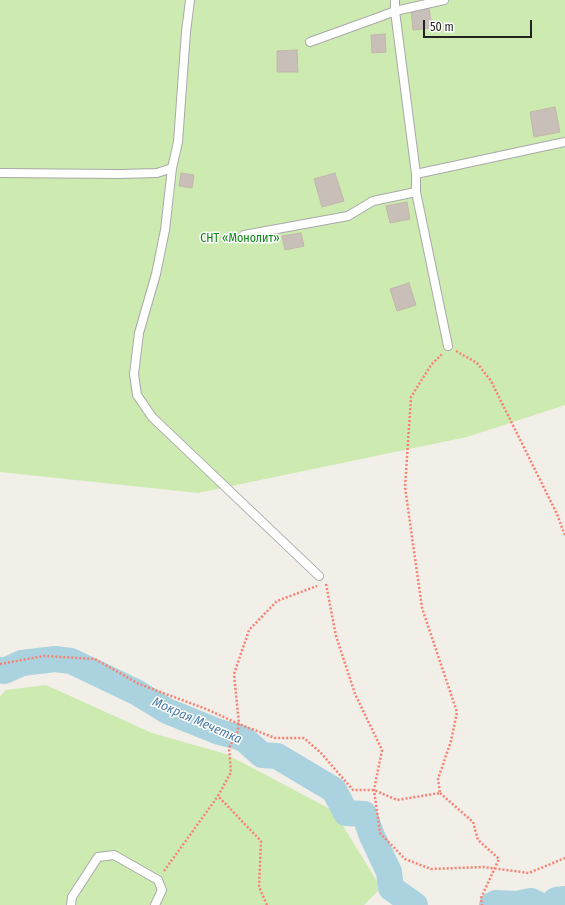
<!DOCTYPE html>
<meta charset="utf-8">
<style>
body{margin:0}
#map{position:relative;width:565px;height:905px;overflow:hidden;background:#f2efe9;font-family:"Fira Sans Condensed",sans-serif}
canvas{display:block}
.scale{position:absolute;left:423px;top:20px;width:109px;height:18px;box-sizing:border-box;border:2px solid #222;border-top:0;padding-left:5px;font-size:12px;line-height:14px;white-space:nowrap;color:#222;-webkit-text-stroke:3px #fff;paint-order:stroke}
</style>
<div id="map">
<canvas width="565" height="905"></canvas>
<div class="scale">50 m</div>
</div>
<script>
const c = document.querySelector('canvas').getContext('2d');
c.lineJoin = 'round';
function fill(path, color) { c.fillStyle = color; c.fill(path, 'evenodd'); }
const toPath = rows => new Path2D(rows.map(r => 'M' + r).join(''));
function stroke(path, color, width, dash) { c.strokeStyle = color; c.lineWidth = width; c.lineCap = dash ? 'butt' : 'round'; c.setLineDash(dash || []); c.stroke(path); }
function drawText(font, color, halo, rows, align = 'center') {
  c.font = font + ' "Fira Sans Condensed",sans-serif'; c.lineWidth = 3; c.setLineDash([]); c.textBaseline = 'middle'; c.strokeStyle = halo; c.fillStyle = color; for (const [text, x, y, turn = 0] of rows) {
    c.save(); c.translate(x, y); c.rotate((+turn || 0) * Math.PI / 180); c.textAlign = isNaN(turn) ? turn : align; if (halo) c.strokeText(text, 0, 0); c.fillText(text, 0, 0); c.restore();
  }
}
const grass = toPath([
 [0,0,565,0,565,405,467,437,198,493,0,472],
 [46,685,152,733,226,754,334,811,381,888,364,905,0,905,0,696,6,690]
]);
const river = toPath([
 [0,670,4,671,22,663,55,659,71,661,136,692,167,711,219,732,239,737,245,740,262,755,277,756,334,790,346,813,364,814,372,836,389,872,391,888,415,905],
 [492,905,496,903,516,904,531,901,539,905],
 [550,905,556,900,565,899]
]);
const building = toPath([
 [429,7,432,28,413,30,411,9,429,7],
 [385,34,386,52,372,53,371,35,385,34],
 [297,50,298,72,277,72,277,51,297,50],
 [555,107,560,132,534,137,530,112,555,107],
 [181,173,194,175,192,188,179,186,181,173],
 [335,173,344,201,322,207,314,179,335,173],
 [407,202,410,219,390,223,386,206,407,202],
 [301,233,304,246,285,250,282,236,301,233],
 [409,283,416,305,397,311,390,289,409,283]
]);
const path = toPath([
 [456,351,477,363,491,381,557,514,565,536],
 [326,584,336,636,355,694,382,750,374,790,380,833,405,859,431,869,483,867,529,873,565,858],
 [0,664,44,656,95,659,139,684,206,709,239,724,275,738,304,738,321,753,353,790,374,790,397,800,440,793,438,779,451,741,457,712,422,608,405,487,411,397,431,365,442,354],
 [440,793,473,822,478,840,499,859,481,898,482,905],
 [164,871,218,796],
 [267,905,259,887,261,841,218,796,231,772,229,748,237,733,239,724,234,674,249,630,277,601,317,586]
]);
const lane = toPath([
 [190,0,186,32,178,142,172,168,165,230,156,274,139,333,134,374,137,395,152,417,319,576],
 [395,0,395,11,416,174,416,192,448,346],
 [310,42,382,16,395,11,444,0],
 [0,173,120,174,157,173,172,168],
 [416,174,565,142],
 [244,235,348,216,373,201,416,192],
 [71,905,72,897,98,857,114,855,158,880,162,890,155,905]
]);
const parkNames = [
 ["СНТ «Монолит»",240,239]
];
const waterNames = [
 ["Мокрая Мечетка",197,721,24]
];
fill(grass, '#cdebb0');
stroke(river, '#aad3df', 26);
fill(building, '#c7bfb8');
stroke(building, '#c4b6ab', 1);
stroke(lane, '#a9a9a9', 10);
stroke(path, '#fa8072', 2.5, [2, 2]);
stroke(lane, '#fff', 8);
drawText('12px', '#0c8416', '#fff', parkNames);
drawText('italic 13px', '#4a7aab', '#fff', waterNames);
</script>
